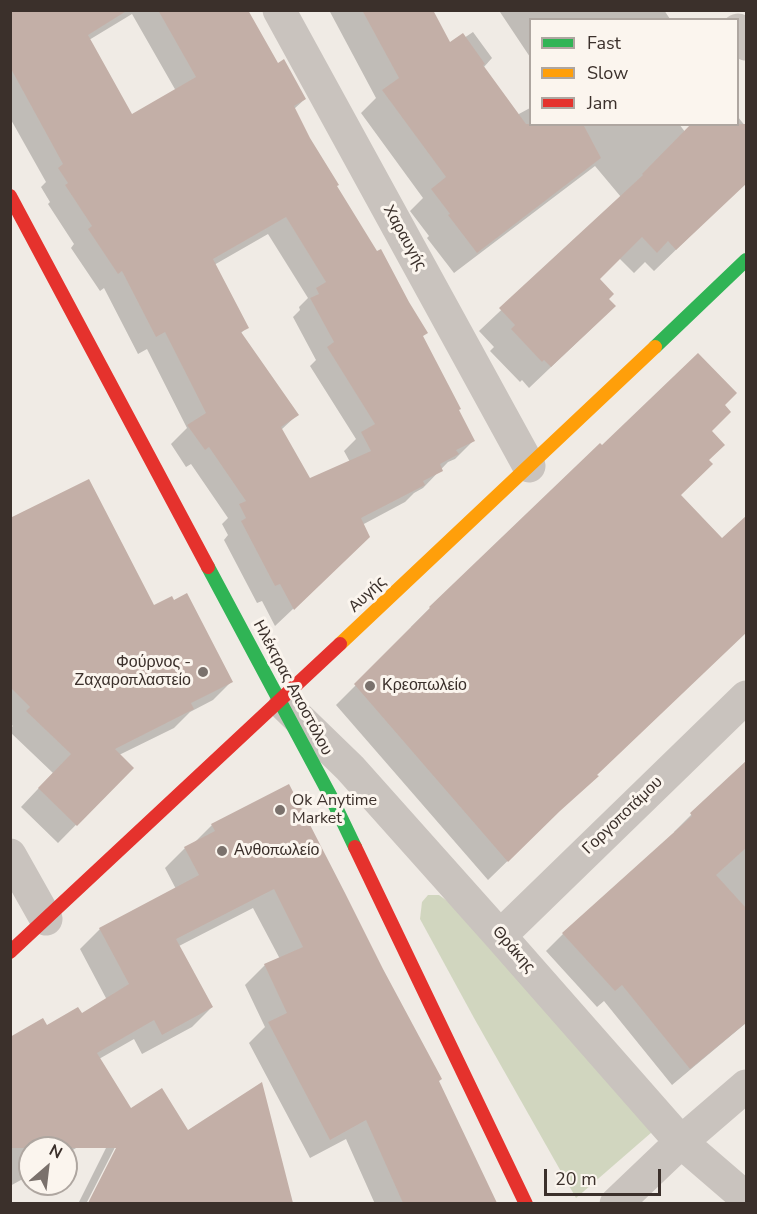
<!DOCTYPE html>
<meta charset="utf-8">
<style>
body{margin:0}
#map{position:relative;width:757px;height:1214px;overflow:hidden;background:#f0ebe5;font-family:"Nunito Sans",sans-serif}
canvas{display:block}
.frame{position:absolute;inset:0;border:12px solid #3b302b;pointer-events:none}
.legend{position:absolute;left:529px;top:18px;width:210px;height:108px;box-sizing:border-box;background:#fbf5ee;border:2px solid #aea6a0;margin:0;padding:8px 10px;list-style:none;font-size:18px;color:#3b302b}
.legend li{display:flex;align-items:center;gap:12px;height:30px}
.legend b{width:30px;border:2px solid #aea6a0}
.north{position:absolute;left:18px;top:1136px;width:60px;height:60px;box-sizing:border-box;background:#fbf5ee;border:2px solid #aea6a0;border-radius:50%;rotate:28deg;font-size:16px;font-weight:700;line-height:24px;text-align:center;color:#3b302b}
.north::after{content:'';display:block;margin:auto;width:21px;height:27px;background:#7a716c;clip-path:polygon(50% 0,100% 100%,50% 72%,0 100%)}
.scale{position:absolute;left:544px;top:1169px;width:117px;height:27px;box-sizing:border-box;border:3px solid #3b302b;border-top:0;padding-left:8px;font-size:18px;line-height:21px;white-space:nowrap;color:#3b302b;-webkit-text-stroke:4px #fbf5ee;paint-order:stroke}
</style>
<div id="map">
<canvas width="757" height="1214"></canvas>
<div class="frame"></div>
<ul class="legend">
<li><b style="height:8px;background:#30b455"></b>Fast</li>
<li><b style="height:8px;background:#ff9f0a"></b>Slow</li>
<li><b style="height:8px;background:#e5322d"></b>Jam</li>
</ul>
<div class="north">N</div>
<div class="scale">20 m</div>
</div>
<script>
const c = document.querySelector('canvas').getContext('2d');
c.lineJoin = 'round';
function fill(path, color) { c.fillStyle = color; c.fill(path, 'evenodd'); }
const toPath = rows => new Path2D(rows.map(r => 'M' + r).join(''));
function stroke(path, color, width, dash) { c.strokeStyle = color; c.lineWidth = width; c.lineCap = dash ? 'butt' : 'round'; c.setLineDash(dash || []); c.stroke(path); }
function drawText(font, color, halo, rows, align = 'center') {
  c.font = font + ' "Nunito Sans",sans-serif'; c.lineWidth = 6; c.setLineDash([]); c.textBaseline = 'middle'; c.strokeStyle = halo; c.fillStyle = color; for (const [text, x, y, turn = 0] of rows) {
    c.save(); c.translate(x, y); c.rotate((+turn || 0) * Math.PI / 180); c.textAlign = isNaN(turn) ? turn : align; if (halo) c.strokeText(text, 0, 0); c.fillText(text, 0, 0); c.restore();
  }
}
const green = toPath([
 [428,895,439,895,450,903,652,1132,576,1198,474,1018,420,919,422,902]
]);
const shadow = toPath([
 [10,10,247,10,277,65,305,99,294,109,335,187,421,337,473,441,455,459,448,462,423,488,414,493,405,502,362,525,350,555,275,626,262,601,257,603,224,540,228,535,222,524,228,518,191,464,186,467,171,444,187,428,147,349,138,354,104,288,100,291,71,248,74,244,48,204,50,202,41,187,46,182,10,118],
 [132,14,176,91,132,116,89,40],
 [268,234,308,298,299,307,300,310,293,317,316,360,310,366,356,439,344,451,350,462,310,480,281,430,297,415,240,334,247,327,214,265],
 [329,10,431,10,450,44,464,38,473,32,492,58,483,68,517,115,530,108,530,124,679,124,689,137,738,124,738,117,746,127,746,182,654,271,645,262,634,273,619,258,598,279,607,299,592,328,529,388,522,380,520,382,490,351,494,347,479,331,621,197,595,166,454,273,427,238,429,236,410,211,423,198,361,113,376,98],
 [501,10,664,10,670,19,530,20,530,57,500,12],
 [723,405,710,431,708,460,679,495,596,775,488,880,336,705,412,629,411,627,430,608,602,447],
 [10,520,153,607,232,681,213,700,190,712,174,728,119,755,132,768,58,843,21,807,53,773,10,732,10,728,13,726,10,724],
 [746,763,746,1023,672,1085,604,1001,597,1007,546,951,563,934,675,833,674,832,691,815],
 [288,786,438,1081,495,1204,375,1204,346,1139,310,1158,249,1043,265,1027,245,985,265,965,280,959,253,908,179,946,212,1007,192,1027,142,1054,134,1039,99,1059,110,1128,66,1154,66,1148,30,1148,30,1175,10,1186,10,1039,82,1015,107,1000,80,949,100,929,176,889,165,868,185,848,193,844,212,825],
 [261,1085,291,1204,89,1204,135,1114,132,1114,86,1204,78,1204,117,1126,140,1104,162,1090,188,1132]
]);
const building = toPath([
 [10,10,128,10,88,35,132,114,196,77,158,10,248,10,278,63,284,59,306,99,294,106,310,138,339,185,337,186,377,251,381,249,409,302,428,333,423,336,461,409,459,410,475,441,456,450,459,454,440,464,443,471,423,481,425,485,361,518,370,537,294,610,280,584,275,586,241,521,246,518,239,504,246,501,209,447,205,450,187,425,206,413,165,332,156,337,122,271,118,274,88,229,92,226,65,185,68,183,58,168,63,164,10,67],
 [286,217,326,282,316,288,319,294,310,298,334,342,327,347,375,424,361,432,371,451,310,478,281,427,299,415,241,332,249,328,213,259],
 [362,10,433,10,450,42,463,33,485,64,483,65,526,124,583,124,601,158,477,253,448,215,450,214,431,189,446,177,382,90,399,78],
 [691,124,747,124,747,183,676,250,668,241,657,253,642,237,600,279,614,294,609,299,616,306,551,367,544,360,542,362,511,329,515,325,499,308,643,175,642,174],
 [698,353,737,393,725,405,731,412,712,431,725,445,709,460,713,464,681,495,722,538,747,515,747,632,597,775,599,776,560,811,508,862,354,684,430,608,429,607,600,443,602,445],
 [89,479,154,605,172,596,174,600,187,593,233,682,191,703,194,709,115,749,134,768,77,826,38,788,71,754,26,711,30,707,10,687,10,518],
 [747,760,747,847,716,875,747,909,747,1022,690,1069,622,985,615,991,562,933,692,816,690,813],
 [289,784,345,893,383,969,442,1079,439,1081,497,1203,403,1203,366,1120,330,1140,268,1022,287,1013,264,964,303,947,274,889,176,939,213,1007,162,1035,154,1020,97,1053,131,1108,162,1088,188,1130,262,1082,293,1203,88,1203,116,1148,10,1148,10,1037,43,1018,47,1025,78,1007,82,1013,129,984,99,928,199,875,184,847,215,831,211,824]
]);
const street = toPath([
 [279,10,529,466],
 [738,30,746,44],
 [285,705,350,768,500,936,681,1142,746,1198],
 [10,855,46,919],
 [500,936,746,697],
 [616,1204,681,1142,746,1086]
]);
const fast = toPath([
 [655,347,746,260],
 [208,567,331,797,355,847]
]);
const slow = toPath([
 [340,644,655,347]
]);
const jam = toPath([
 [10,196,208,567],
 [355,847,526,1204],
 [10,952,340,644]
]);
const markers = [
 [203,672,6,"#7a716c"],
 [370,686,6,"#7a716c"],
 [280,810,6,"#7a716c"],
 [222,851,6,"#7a716c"]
];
const streetNames = [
 ["Χαραυγής",404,238,61],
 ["Αυγής",368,595,-43],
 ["Ηλέκτρας Αποστόλου",292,688,62],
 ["Γοργοποτάμου",623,816,-44],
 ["Θράκης",513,950,49]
];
const poiNames = [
 ["Φούρνος -",191,663,"right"],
 ["Ζαχαροπλαστείο",191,681,"right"],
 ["Κρεοπωλείο",382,686],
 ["Ok Anytime",292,801],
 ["Market",292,819],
 ["Ανθοπωλείο",234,851]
];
fill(green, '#d1d6bf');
fill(shadow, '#0003');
fill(building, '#c3afa7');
stroke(street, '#c9c3be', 33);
stroke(fast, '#30b455', 14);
stroke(slow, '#ff9f0a', 14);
stroke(jam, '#e5322d', 14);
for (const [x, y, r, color] of markers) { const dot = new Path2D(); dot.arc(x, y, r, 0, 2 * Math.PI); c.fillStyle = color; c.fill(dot); stroke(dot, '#fbf5ee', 2); }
drawText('16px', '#3b302b', '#fbf5ee', streetNames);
drawText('16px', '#3b302b', '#fbf5ee', poiNames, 'left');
</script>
